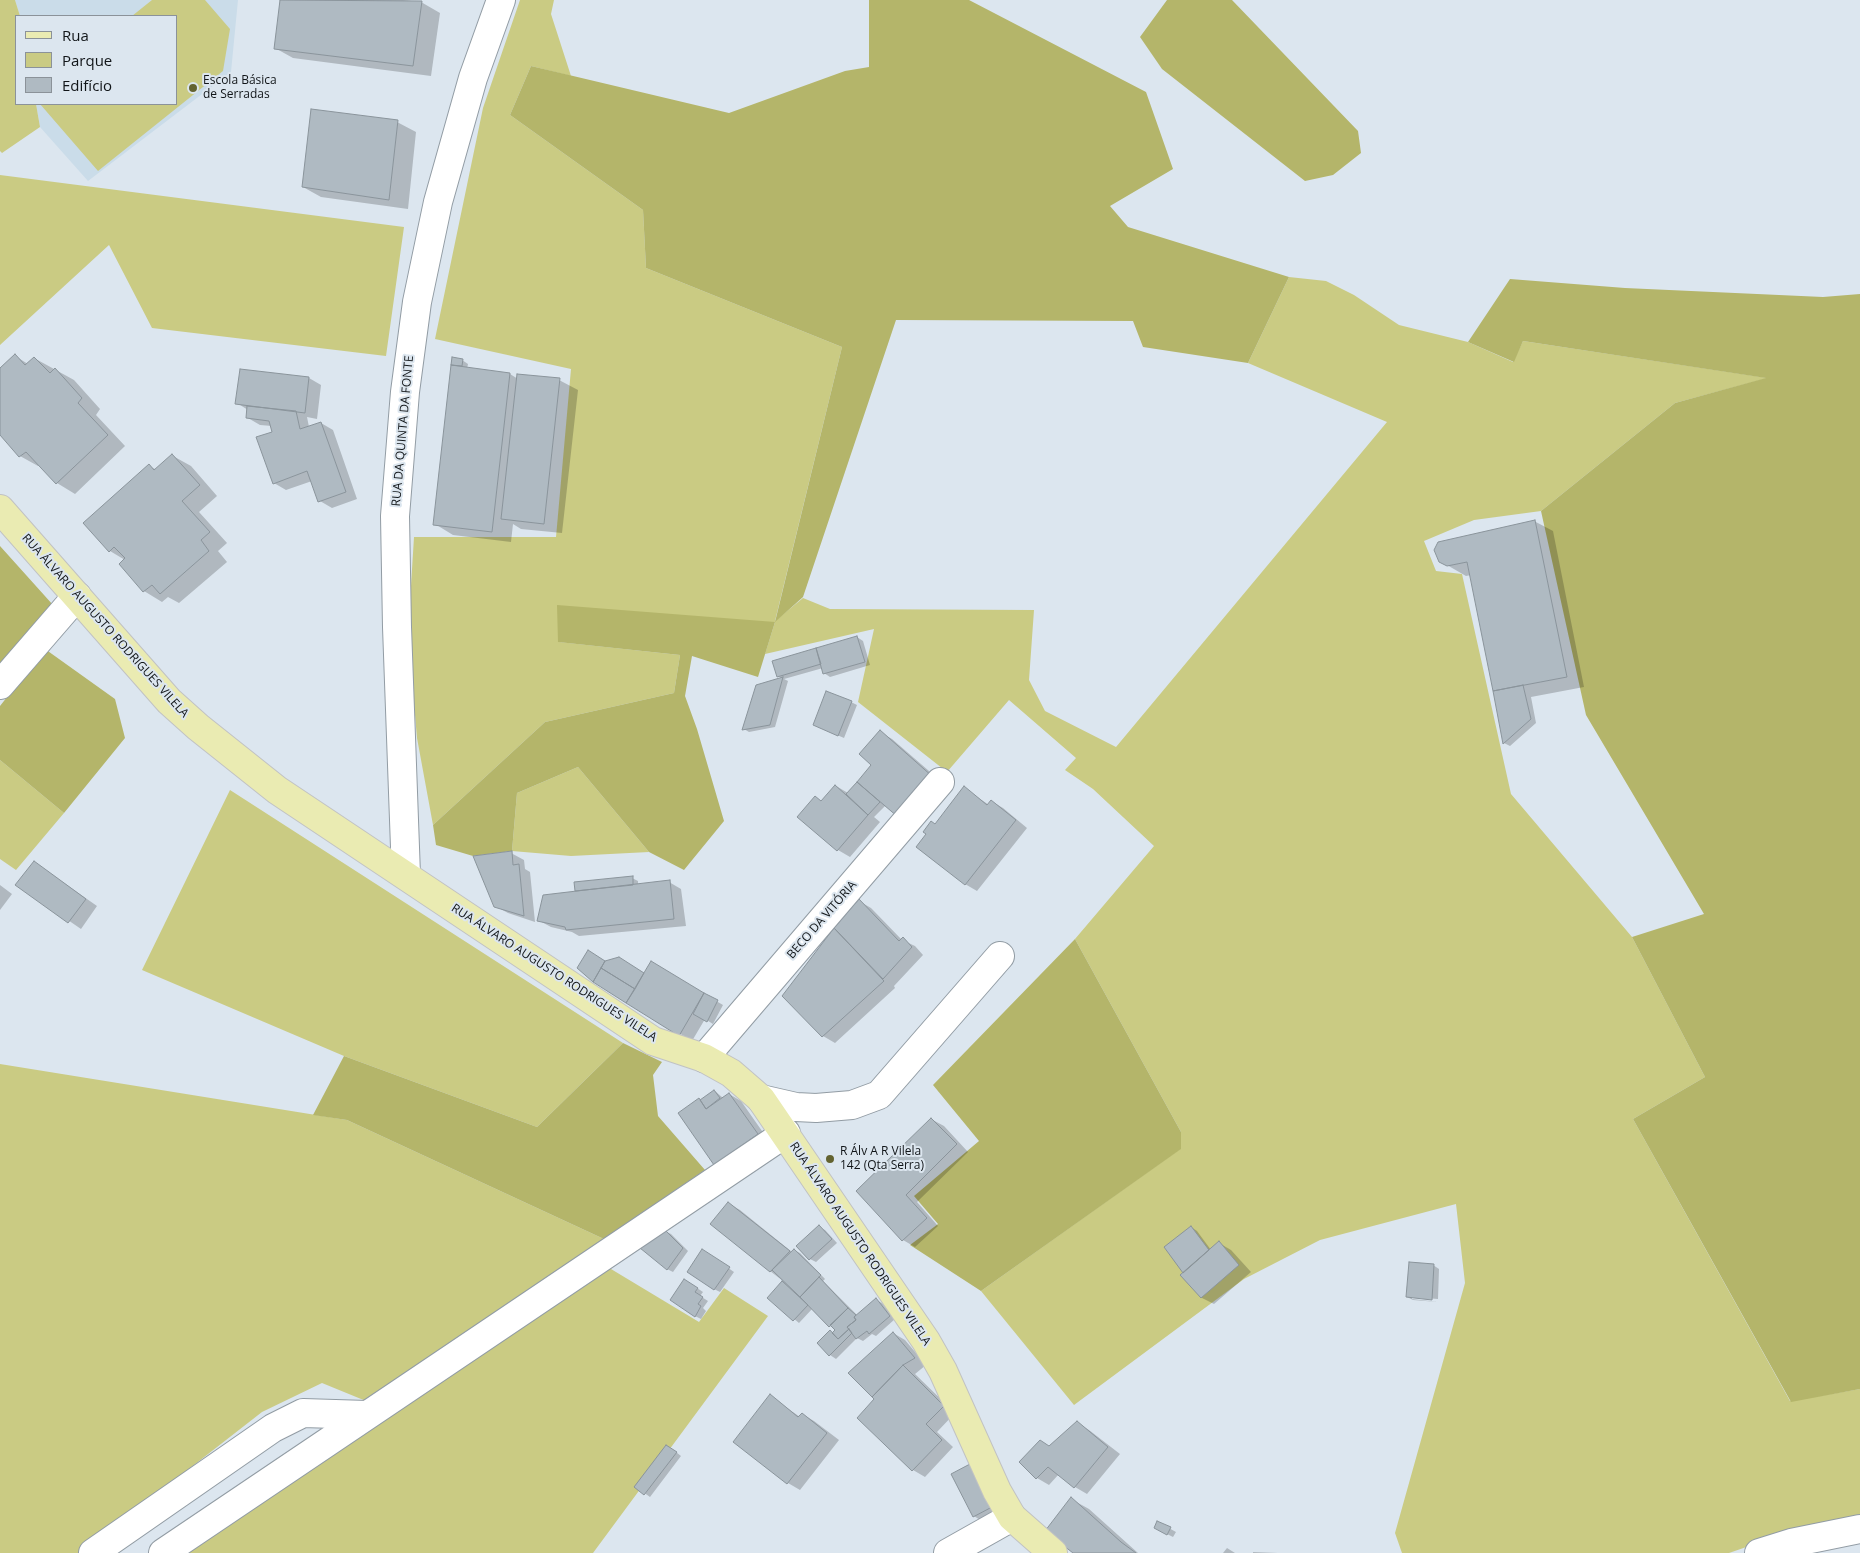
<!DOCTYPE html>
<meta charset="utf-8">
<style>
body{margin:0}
#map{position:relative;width:1860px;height:1553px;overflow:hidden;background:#dce6ef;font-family:"Open Sans",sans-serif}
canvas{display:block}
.legend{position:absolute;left:15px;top:15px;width:162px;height:90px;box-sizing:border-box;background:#dce6ef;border:1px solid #8b9299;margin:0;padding:6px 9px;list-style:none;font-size:15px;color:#111518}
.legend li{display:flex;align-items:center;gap:10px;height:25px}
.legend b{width:25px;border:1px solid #8b9299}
</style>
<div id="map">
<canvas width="1860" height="1553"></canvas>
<ul class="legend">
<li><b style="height:6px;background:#eaebb2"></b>Rua</li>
<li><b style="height:14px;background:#cacb83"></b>Parque</li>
<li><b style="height:14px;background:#afbac2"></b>Edifício</li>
</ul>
</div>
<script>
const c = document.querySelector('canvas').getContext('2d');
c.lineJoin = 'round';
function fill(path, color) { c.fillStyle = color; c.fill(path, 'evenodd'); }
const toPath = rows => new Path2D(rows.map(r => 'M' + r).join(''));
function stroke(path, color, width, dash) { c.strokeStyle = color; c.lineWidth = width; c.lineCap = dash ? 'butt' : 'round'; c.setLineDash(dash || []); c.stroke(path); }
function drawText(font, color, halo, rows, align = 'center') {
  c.font = font + ' "Open Sans",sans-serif'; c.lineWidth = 4; c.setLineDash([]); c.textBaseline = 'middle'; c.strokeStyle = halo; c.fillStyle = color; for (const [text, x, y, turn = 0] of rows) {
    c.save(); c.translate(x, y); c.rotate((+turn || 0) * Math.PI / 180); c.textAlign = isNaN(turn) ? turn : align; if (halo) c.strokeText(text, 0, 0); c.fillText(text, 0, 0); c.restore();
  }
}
const built = toPath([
 [15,0,238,0,231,72,88,181,40,127,36,104,176,104,176,16,20,16]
]);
const green = toPath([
 [0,0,15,0,20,16,16,16,16,104,36,104,40,127,2,153,0,151],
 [152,0,205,0,230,29,223,71,98,171,40,104,176,104,176,16,132,16],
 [520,0,554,0,551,14,571,76,531,66,510,115,643,210,646,268,842,347,775,621,803,598,830,609,1034,610,1029,680,1045,711,1116,747,1387,422,1248,363,1289,277,1326,281,1354,295,1399,325,1468,342,1513,362,1523,341,1768,378,1675,403,1541,511,1474,520,1424,541,1436,571,1462,574,1511,794,1632,937,1705,1077,1633,1119,1790,1401,1860,1389,1860,1517,1807,1526,1729,1553,1402,1553,1395,1533,1465,1283,1456,1204,1320,1240,1244,1279,1074,1405,981,1291,1180,1149,1181,1132,1075,939,1154,846,1093,789,1065,770,1076,758,1009,700,947,772,858,702,874,629,765,654,775,622,559,642,680,655,674,693,545,722,433,825,417,738,408,634,414,537,556,537,571,369,435,339,483,108],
 [0,175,404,227,386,356,152,328,109,245,0,345],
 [0,760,64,813,16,870,0,859],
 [578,767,649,852,571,856,512,851,517,793],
 [230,790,623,1043,537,1127,344,1056,142,970],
 [0,1064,347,1120,604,1239,366,1401,322,1383,262,1412,81,1553,0,1553],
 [606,1266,699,1322,724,1288,768,1316,593,1553,176,1553]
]);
const forest = toPath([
 [869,0,969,0,1146,92,1173,169,1110,206,1128,227,1289,277,1248,363,1143,347,1133,321,896,320,803,597,775,622,758,677,692,656,685,696,697,729,724,821,684,870,649,852,578,767,517,793,512,851,473,856,436,845,433,825,545,722,674,693,680,655,558,642,557,605,775,622,842,347,646,268,643,210,510,115,531,66,729,113,845,71,869,67],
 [1167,0,1232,0,1358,131,1361,153,1333,175,1305,181,1162,69,1140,37],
 [1510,279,1625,288,1823,297,1860,294,1860,1389,1791,1402,1633,1119,1705,1077,1632,937,1704,914,1586,715,1541,511,1675,403,1766,378,1523,341,1514,362,1468,342],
 [0,546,53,605,0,667],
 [45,649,115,699,125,738,64,813,0,760,0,706],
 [1075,939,1181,1132,1181,1149,981,1291,910,1245,938,1224,914,1196,979,1141,933,1085],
 [623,1043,662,1062,653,1075,658,1116,705,1170,604,1239,347,1120,313,1115,344,1056,537,1127]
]);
const shadow = toPath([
 [281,0,403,0,421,2,440,13,431,76,293,58,275,48],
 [397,122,416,132,408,209,321,197,303,187],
 [15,356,28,364,34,358,74,380,100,409,96,415,125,446,75,494,57,483,40,465,38,466,20,456,0,433,0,369],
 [453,359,462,360,468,364,467,369,510,374,518,379,559,380,578,390,562,533,521,529,513,524,511,542,453,535,435,524],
 [309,378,321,385,317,419,307,417,309,427,321,423,333,430,357,499,332,508,320,501,312,481,286,490,274,483,273,432,272,426,260,425,248,418,248,410,237,403],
 [173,456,191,466,217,496,199,512,227,543,218,551,227,562,179,603,168,597,162,602,144,591,125,560,110,551,149,466,157,470],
 [1534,521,1553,531,1584,687,1531,697,1536,723,1510,746,1504,743,1471,575,1466,576,1440,561],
 [857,637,863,641,870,665,830,677,824,673,823,668,784,679,788,681,775,727,749,732,744,729,782,678,778,676],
 [851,702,857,705,844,738,814,725],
 [880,732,892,739,944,784,886,805,874,817,880,822,850,857,838,850,799,817,815,798,822,802,836,786,848,793,861,786,873,765],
 [964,788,989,805,991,801,1003,808,1027,828,977,891,965,884,936,825],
 [511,853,524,860,525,869,530,872,535,922,508,913,495,906],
 [34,862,97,906,81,929,17,885],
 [632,878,638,881,638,885,669,882,681,889,686,926,579,936,572,932,551,927,538,920,576,892,575,883],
 [0,885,12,894,0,910],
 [859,901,871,908,902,940,915,946,923,955,894,986,895,988,835,1043,823,1036,784,995,835,929],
 [588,952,605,962,645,975,651,963,723,1005,713,1024,705,1019,692,1041,594,981,579,968],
 [715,1091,723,1098,729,1094,741,1101,769,1141,727,1171,714,1164,701,1101],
 [931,1119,944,1126,968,1152,917,1202,938,1226,915,1247,903,1240,858,1191],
 [728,1203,740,1210,792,1252,794,1250,800,1253,825,1279,823,1281,858,1316,876,1300,882,1303,895,1319,876,1336,872,1334,863,1341,857,1338,836,1359,830,1355,818,1343,837,1330,830,1326,813,1308,799,1323,769,1298,783,1281,770,1271],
 [819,1227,825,1230,837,1243,816,1262,810,1259,798,1246],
 [1191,1227,1197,1231,1211,1250,1219,1243,1231,1250,1251,1272,1214,1304,1202,1298,1185,1273],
 [665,1231,671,1234,688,1251,673,1272,667,1269],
 [708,1254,734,1272,720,1292,714,1289],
 [1433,1265,1439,1269,1438,1299,1412,1297,1412,1299,1438,1302,1413,1300,1407,1297],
 [685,1280,703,1292,700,1296,708,1301,703,1308,706,1311,701,1319,695,1316],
 [893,1333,905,1340,926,1365,915,1374,955,1413,937,1432,953,1447,925,1477,913,1470,876,1399],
 [770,1396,800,1417,802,1414,814,1421,839,1440,800,1490,788,1483,734,1442],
 [1077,1423,1089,1430,1120,1454,1087,1494,1075,1487,1059,1474,1049,1485,1037,1478,1050,1447],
 [672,1449,681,1456,650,1497,636,1487],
 [952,1475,997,1510,980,1520,974,1516],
 [1071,1499,1089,1509,1138,1553,1075,1553],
 [1158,1522,1176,1532,1173,1537,1155,1528],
 [1227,1548,1235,1553,1223,1553],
 [1253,1552,1278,1553,1253,1553]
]);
const building = toPath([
 [280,0,422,1,413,66,274,49,280,0],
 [311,109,398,120,389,200,302,187,311,109],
 [15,354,25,365,34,357,50,373,55,368,82,398,78,403,108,435,56,484,26,452,19,457,0,435,0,368,15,354],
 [452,357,463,359,462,366,451,365,452,357],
 [451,365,510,373,492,532,433,525,451,365],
 [240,369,309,377,305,413,235,404,240,369],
 [517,374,560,378,544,524,501,519,517,374],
 [247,406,296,411,300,429,321,422,346,492,318,502,307,471,273,484,256,437,272,432,269,421,246,418,247,406],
 [172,454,200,485,182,501,210,532,201,540,209,551,160,594,152,585,143,592,119,564,125,558,114,547,109,552,83,523,149,464,154,470,172,454],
 [1535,520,1567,677,1493,691,1467,562,1447,566,1439,562,1434,550,1438,542,1535,520],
 [857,636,865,662,823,674,816,648,857,636],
 [816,648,821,664,777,677,772,661,816,648],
 [783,677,770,725,742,730,756,685,783,677],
 [1523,685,1531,719,1503,744,1493,691,1523,685],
 [826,691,852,701,838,736,813,725,826,691],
 [880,730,933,777,898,817,857,782,871,765,859,754,880,730],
 [857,782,880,802,868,815,846,794,857,782],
 [835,785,868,815,837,851,797,817,815,796,821,801,835,785],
 [964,786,987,805,991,800,1016,820,965,885,916,847,926,834,923,832,931,821,935,824,964,786],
 [512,851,513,865,519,864,524,916,494,907,473,856,512,851],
 [34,861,86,899,68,923,15,885,34,861],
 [633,876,633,885,575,891,574,882,633,876],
 [670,880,674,919,566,930,565,927,537,921,543,895,670,880],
 [859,899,899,941,903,937,912,947,883,979,834,928,859,899],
 [834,928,884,981,822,1037,782,996,834,928],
 [588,950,605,961,593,982,577,968,588,950],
 [619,957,644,973,635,989,601,968,605,961,619,957],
 [651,961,704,993,679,1036,626,1003,651,961],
 [601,968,635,989,626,1003,593,982,601,968],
 [704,993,718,1000,707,1022,693,1014,704,993],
 [714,1090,720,1098,706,1109,700,1100,714,1090],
 [729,1093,758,1134,714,1165,678,1113,699,1098,706,1109,729,1093],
 [931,1118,957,1144,906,1195,927,1218,902,1241,856,1191,931,1118],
 [728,1202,790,1251,770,1272,710,1224,728,1202],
 [819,1225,832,1239,809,1260,796,1246,819,1225],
 [1191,1226,1209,1250,1183,1273,1164,1247,1191,1226],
 [665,1230,683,1248,667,1270,640,1248,665,1230],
 [1219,1241,1239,1265,1201,1298,1180,1275,1219,1241],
 [702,1249,730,1267,714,1290,687,1272,702,1249],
 [794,1249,821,1275,800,1297,772,1270,794,1249],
 [1409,1262,1434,1264,1432,1300,1406,1297,1409,1262],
 [819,1277,848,1308,829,1327,800,1297,819,1277],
 [684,1279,698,1288,695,1292,703,1297,698,1304,701,1306,695,1317,670,1300,684,1279],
 [782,1281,808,1305,793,1321,767,1298,782,1281],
 [876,1298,890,1316,869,1334,867,1331,856,1339,847,1327,856,1320,854,1317,876,1298],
 [848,1308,856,1315,854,1317,856,1320,847,1327,849,1329,838,1339,832,1333,835,1330,830,1325,848,1308],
 [849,1329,852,1333,829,1356,817,1343,830,1330,838,1339,849,1329],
 [893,1332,915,1358,903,1365,872,1397,848,1373,893,1332],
 [903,1365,944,1406,926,1424,942,1440,912,1471,857,1418,874,1399,872,1397,903,1365],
 [770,1394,798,1417,802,1413,827,1433,787,1484,733,1442,770,1394],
 [1077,1421,1108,1447,1074,1488,1048,1467,1036,1479,1019,1462,1040,1440,1049,1446,1077,1421],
 [666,1445,677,1452,644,1495,634,1487,666,1445],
 [970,1464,992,1507,973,1517,951,1474,970,1464],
 [1071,1497,1121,1542,1136,1553,1073,1553,1045,1531,1071,1497],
 [1157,1521,1171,1527,1167,1535,1154,1528,1157,1521]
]);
const minor = toPath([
 [0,685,77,596],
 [406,875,397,627,395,516,405,392,417,302,438,202,473,78,501,0],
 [704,1058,940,782],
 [761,1099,796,1107,816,1108,852,1105,879,1095,1000,956],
 [93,1553,273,1428,303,1413,367,1415],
 [163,1553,786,1133],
 [948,1553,1012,1517],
 [1759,1553,1791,1543,1860,1529]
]);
const major = toPath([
 [0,509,169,701,198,727,277,790,653,1041,704,1058,731,1073,761,1099,926,1341,943,1371,997,1491,1012,1517,1053,1553]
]);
const markers = [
 [193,88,5,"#636330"],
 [830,1159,5,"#636330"]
];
const poiNames = [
 ["Escola Básica",203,81],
 ["de Serradas",203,95],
 ["R Álv A R Vilela",840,1152],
 ["142 (Qta Serra)",840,1166]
];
const streetNames = [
 ["RUA DA QUINTA DA FONTE",403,431,-85],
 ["RUA ÁLVARO AUGUSTO RODRIGUES VILELA",105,626,48],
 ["BECO DA VITÓRIA",822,920,-49],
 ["RUA ÁLVARO AUGUSTO RODRIGUES VILELA",554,973,33],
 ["RUA ÁLVARO AUGUSTO RODRIGUES VILELA",860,1244,56]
];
fill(built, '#cadce9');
fill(green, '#cacb83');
fill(forest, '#b4b56a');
fill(shadow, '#0003');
fill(building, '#afbac2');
stroke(building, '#8a949b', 1);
stroke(minor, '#929ca4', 30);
stroke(major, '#c1c2c3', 30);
stroke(minor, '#fff', 28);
stroke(major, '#eaebb2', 28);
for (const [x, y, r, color] of markers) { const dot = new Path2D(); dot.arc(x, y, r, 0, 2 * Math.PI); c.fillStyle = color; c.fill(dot); stroke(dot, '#dce6ef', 2); }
drawText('12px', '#111518', '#dce6ef', poiNames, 'left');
drawText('12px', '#111518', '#dce6ef', streetNames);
</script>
